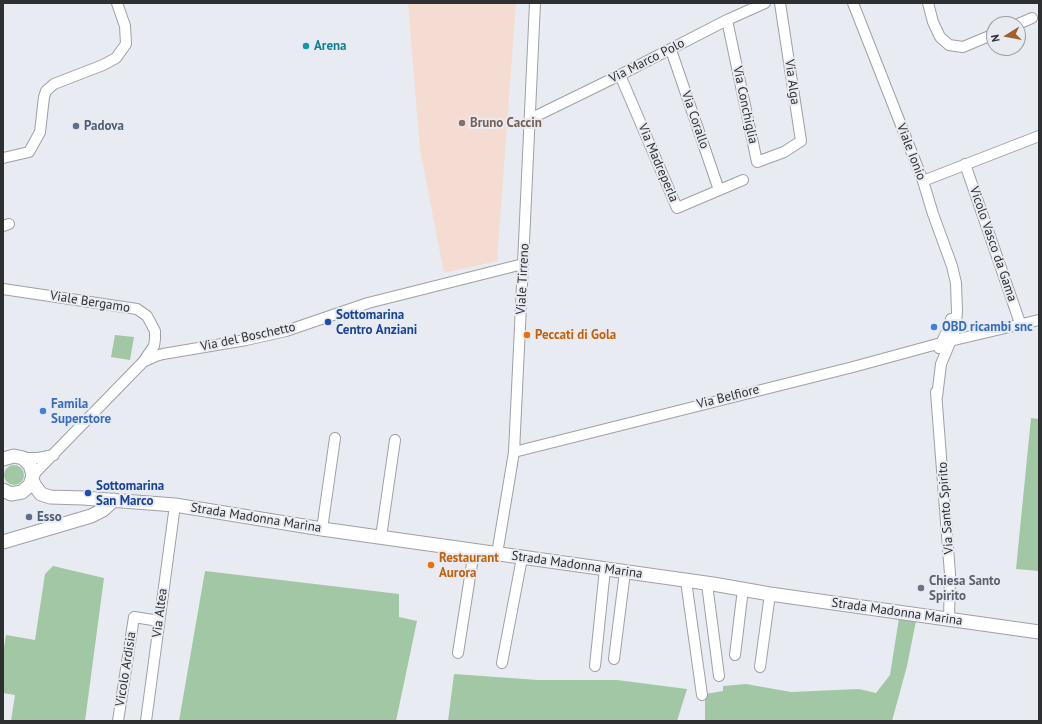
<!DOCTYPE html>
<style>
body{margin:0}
#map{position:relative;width:1042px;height:724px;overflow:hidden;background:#e9ebf2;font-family:"PT Sans",sans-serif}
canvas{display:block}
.frame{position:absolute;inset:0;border:4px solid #2e2f31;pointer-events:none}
.north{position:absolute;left:986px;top:16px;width:40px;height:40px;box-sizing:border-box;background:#e9ebf2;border:1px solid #9ea0a5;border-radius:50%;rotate:259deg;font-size:11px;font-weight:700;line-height:16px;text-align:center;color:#2e2f31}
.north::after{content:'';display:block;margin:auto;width:14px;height:18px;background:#a1602a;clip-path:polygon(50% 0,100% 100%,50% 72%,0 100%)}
</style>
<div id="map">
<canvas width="1042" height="724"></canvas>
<div class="frame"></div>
<div class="north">N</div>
</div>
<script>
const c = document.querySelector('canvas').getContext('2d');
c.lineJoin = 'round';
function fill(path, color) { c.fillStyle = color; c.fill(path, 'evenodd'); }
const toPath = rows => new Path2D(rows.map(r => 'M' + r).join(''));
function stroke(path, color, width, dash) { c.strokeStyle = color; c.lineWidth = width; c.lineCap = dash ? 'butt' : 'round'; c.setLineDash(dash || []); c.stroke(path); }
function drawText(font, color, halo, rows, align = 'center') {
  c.font = font + ' "PT Sans",sans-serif'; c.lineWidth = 4; c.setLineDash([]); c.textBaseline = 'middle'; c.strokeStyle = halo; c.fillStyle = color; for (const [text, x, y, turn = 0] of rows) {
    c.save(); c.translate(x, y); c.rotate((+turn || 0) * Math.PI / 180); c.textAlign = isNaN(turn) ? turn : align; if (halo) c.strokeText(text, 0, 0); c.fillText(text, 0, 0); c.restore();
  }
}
const education = toPath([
 [408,3,516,3,497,261,444,273,420,150]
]);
const green = toPath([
 [115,335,134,337,130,360,111,357],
 [1031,418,1039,419,1039,571,1016,569],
 '4 475a10 10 0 1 1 20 0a10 10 0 1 1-20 0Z',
 [53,566,104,578,85,721,11,721,15,695,3,693,3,654,6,635,35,640,45,574],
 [205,571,399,594,399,617,417,621,396,721,179,721],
 [899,618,916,621,907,666,892,721,705,721,705,694,723,691,723,686,746,684,791,692,859,689,876,693,890,675],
 [454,674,538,680,617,680,687,689,677,721,448,721]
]);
const minor = toPath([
 [853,3,923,181,933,214,952,266,956,283,957,312,956,322,954,333,941,364,937,397],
 [928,3,933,22,940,37,949,45,963,47,994,34],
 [727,20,757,162,784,152,801,141,780,3],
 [1018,24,1032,18],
 [671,50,719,190],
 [620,75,677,208,743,180],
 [530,119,620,75,727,20,765,3],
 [3,158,29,152,40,132,44,97,46,91,54,84,103,65,116,58,126,44,125,26,117,3],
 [965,164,1020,323],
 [923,181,1039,136],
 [3,226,9,224],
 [3,289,137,309,147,316,155,331,155,339,154,346,143,362],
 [950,341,1039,320],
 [939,348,949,327,951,319],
 [936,392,950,574,949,619],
 [514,452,853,367,941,343],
 [23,458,38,458,54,455],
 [33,475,143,362,156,356,163,354,246,340,286,331,368,303,523,264],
 [322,529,335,438],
 [381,537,395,440],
 [497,554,514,452,523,264,535,3],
 [686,581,702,695],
 [707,584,719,676],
 [458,653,474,551],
 [735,655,743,589],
 [614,659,625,572],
 [502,663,522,558],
 [595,666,605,569],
 [760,667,770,594],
 [118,721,134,617,159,621],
 [146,721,175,505]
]);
const tertiary = toPath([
 [3,459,14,456,23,458,30,465,33,475,30,485,22,492,11,494,3,490],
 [32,480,35,486,41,494,50,497,83,498,175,505,322,529,713,584,770,594,1039,632],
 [3,542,91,516,103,510,114,500]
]);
const markers = [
 [306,46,4,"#0f9aa8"],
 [462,123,4,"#8d6e63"],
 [76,126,4,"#5c6f8a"],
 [328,322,4,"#1a4fb4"],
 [934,327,4,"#3f7fe0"],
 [527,335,4,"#e8710a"],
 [43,411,4,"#3f7fe0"],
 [88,493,4,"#1a4fb4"],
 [29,517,4,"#5c6f8a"],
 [431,565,4,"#e8710a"],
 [921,588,4,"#6b7280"]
];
const cultureNames = [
 ["Arena",314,46]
];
const streetNames = [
 ["Via Marco Polo",647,61,-27],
 ["Via Alga",792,82,82],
 ["Via Conchiglia",745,105,78],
 ["Via Corallo",695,120,71],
 ["Viale Ionio",911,152,69],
 ["Via Madreperla",658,163,67],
 ["Vicolo Vasco da Gama",993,244,71],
 ["Viale Tirreno",523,279,-87],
 ["Viale Bergamo",90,302,9],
 ["Via del Boschetto",248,337,-12],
 ["Via Belfiore",728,397,-14],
 ["Via Santo Spirito",946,508,-94],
 ["Strada Madonna Marina",256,518,9],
 ["Strada Madonna Marina",577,565,8],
 ["Strada Madonna Marina",897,612,8],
 ["Via Altea",160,613,-83],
 ["Vicolo Ardisia",126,669,-81]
];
const educationNames = [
 ["Bruno Caccin",470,123]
];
const serviceNames = [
 ["Padova",84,126],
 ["Esso",37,517]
];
const transitNames = [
 ["Sottomarina",336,315],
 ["Centro Anziani",336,330],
 ["Sottomarina",96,486],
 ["San Marco",96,501]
];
const shopNames = [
 ["OBD ricambi snc",942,327],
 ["Famila",51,404],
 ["Superstore",51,419]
];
const foodNames = [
 ["Peccati di Gola",535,335],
 ["Restaurant",439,558],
 ["Aurora",439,573]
];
const worshipNames = [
 ["Chiesa Santo",929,581],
 ["Spirito",929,596]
];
fill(education, '#f4dcd2');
fill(green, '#a1c7a4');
stroke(minor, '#9da0a6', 12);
stroke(tertiary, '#9da0a6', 15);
stroke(minor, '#fff', 10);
stroke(tertiary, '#fff', 13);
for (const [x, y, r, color] of markers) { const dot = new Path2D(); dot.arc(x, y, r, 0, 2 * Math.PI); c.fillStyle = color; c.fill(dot); stroke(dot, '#e9ebf2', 1.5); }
drawText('bold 13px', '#0d838f', '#e9ebf2', cultureNames, 'left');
drawText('13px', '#2e2f31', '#e9ebf2', streetNames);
drawText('bold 13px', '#785e54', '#e9ebf2', educationNames, 'left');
drawText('bold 13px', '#4e5e75', '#e9ebf2', serviceNames, 'left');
drawText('bold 13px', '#164399', '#e9ebf2', transitNames, 'left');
drawText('bold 13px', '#366cbe', '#e9ebf2', shopNames, 'left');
drawText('bold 13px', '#c56008', '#e9ebf2', foodNames, 'left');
drawText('bold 13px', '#5b616d', '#e9ebf2', worshipNames, 'left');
</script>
